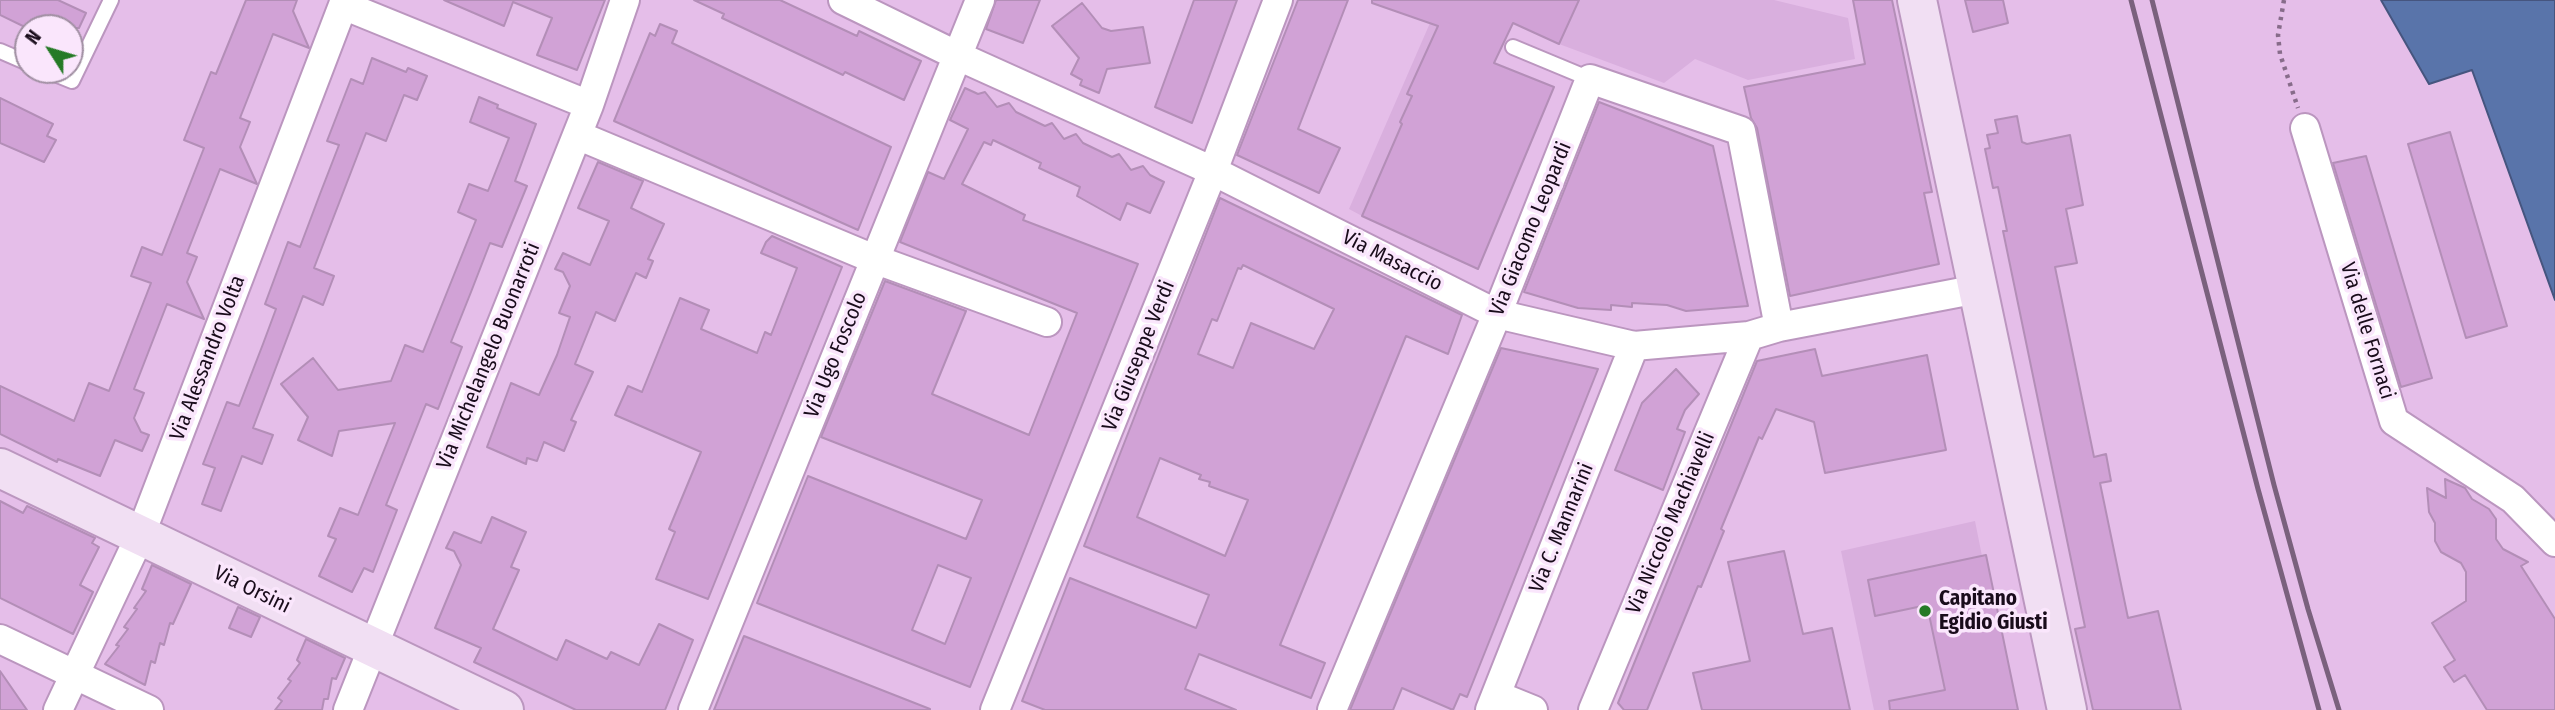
<!DOCTYPE html>
<meta charset="utf-8">
<style>
body{margin:0}
#map{position:relative;width:2555px;height:710px;overflow:hidden;background:#e5bee9;font-family:"Fira Sans Condensed",sans-serif}
canvas{display:block}
.north{position:absolute;left:14px;top:14px;width:70px;height:70px;box-sizing:border-box;background:#fae6fc;border:2px solid #a08fa2;border-radius:50%;rotate:307deg;font-size:19px;font-weight:700;line-height:28px;text-align:center;color:#190c1b}
.north::after{content:'';display:block;margin:auto;width:24px;height:32px;background:#257a26;clip-path:polygon(50% 0,100% 100%,50% 72%,0 100%)}
</style>
<div id="map">
<canvas width="2555" height="710"></canvas>
<div class="north">N</div>
</div>
<script>
const c = document.querySelector('canvas').getContext('2d');
c.lineJoin = 'round';
function fill(path, color) { c.fillStyle = color; c.fill(path, 'evenodd'); }
const toPath = rows => new Path2D(rows.map(r => 'M' + r).join(''));
function stroke(path, color, width, dash) { c.strokeStyle = color; c.lineWidth = width; c.lineCap = dash ? 'butt' : 'round'; c.setLineDash(dash || []); c.stroke(path); }
function drawText(font, color, halo, rows, align = 'center') {
  c.font = font + ' "Fira Sans Condensed",sans-serif'; c.lineWidth = 7; c.setLineDash([]); c.textBaseline = 'middle'; c.strokeStyle = halo; c.fillStyle = color; for (const [text, x, y, turn = 0] of rows) {
    c.save(); c.translate(x, y); c.rotate((+turn || 0) * Math.PI / 180); c.textAlign = isNaN(turn) ? turn : align; if (halo) c.strokeText(text, 0, 0); c.fillText(text, 0, 0); c.restore();
  }
}
const built = toPath([
 [1440,0,1774,0,1848,18,1855,59,1748,80,1695,59,1664,83,1559,44,1513,23,1479,96,1362,216,1349,209],
 [1975,521,1982,556,1986,556,2018,710,1874,710,1841,551]
]);
const water = toPath([
 [2381,0,2555,0,2555,300,2472,70,2429,84,2381,0]
]);
const building = toPath([
 [0,0,58,0,86,13,79,28,27,28,0,15,0,0],
 [246,0,297,0,293,11,309,48,273,34,240,118,250,122,240,147,257,184,220,169,187,253,197,257,187,282,204,319,167,304,134,389,144,393,134,418,141,432,149,435,142,451,115,440,100,476,58,459,57,462,0,434,0,386,74,421,89,383,109,391,151,283,131,276,142,247,162,255,204,148,184,140,211,72,216,74,246,0],
 [444,0,605,0,577,70,537,55,552,18,513,2,504,26,444,0],
 [694,0,780,0,857,36,859,31,921,61,904,100,845,72,843,75,722,18,724,14,694,0],
 [996,0,1040,0,1023,43,986,29,996,0],
 [1194,0,1237,0,1192,123,1155,107,1194,0],
 [1298,0,1348,0,1298,129,1340,148,1319,193,1237,155,1298,0],
 [1372,0,1579,0,1559,44,1513,23,1494,63,1554,87,1478,269,1362,216,1402,124,1400,122,1412,96,1407,94,1438,26,1372,3,1372,0],
 [1853,0,1892,0,1932,192,1924,193,1939,264,1790,296,1757,128,1751,118,1744,87,1865,64,1853,0],
 [1965,0,2003,0,2008,23,1973,32,1965,0],
 [1082,3,1102,28,1111,31,1143,27,1150,63,1107,69,1099,93,1080,85,1082,80,1071,74,1079,58,1052,26,1082,3],
 [660,24,677,31,672,43,891,147,858,230,614,121,650,33,655,36,660,24],
 [372,58,406,72,408,68,427,76,417,100,404,95,386,141,366,133,314,268,334,276,323,305,303,296,253,428,273,435,262,464,242,456,221,511,202,504,215,468,203,464,227,402,239,406,263,344,276,309,265,304,288,242,300,247,320,194,339,145,327,141,351,79,363,84,372,58],
 [965,88,978,94,985,92,997,107,1009,103,1016,112,1045,126,1052,123,1064,139,1076,134,1083,143,1112,157,1119,154,1131,170,1143,166,1150,175,1164,182,1150,213,1127,203,1120,220,1077,196,1080,187,1039,168,1041,163,993,140,991,145,984,142,962,184,1025,215,1023,220,1138,264,970,687,757,603,808,476,966,539,982,500,821,437,885,281,966,311,932,394,1029,435,1077,313,900,242,928,172,944,179,968,129,950,120,965,88],
 [938,565,971,578,945,644,912,630,938,565],
 [479,97,498,105,497,108,536,124,515,181,527,186,502,247,490,243,471,292,451,342,462,347,438,409,426,404,386,505,397,510,373,572,364,568,352,592,319,576,336,539,328,536,340,508,358,515,395,423,339,431,332,456,298,440,308,417,281,384,313,358,338,390,391,381,405,345,423,352,476,220,458,212,469,184,488,191,509,138,470,122,479,97],
 [0,98,53,124,47,136,56,140,44,162,0,143,0,98],
 [1599,102,1713,146,1748,306,1686,311,1667,305,1632,303,1632,307,1611,305,1611,310,1578,308,1524,292,1599,102],
 [2017,116,2022,142,2027,144,2070,135,2083,205,2066,209,2077,263,2055,267,2094,457,2106,454,2111,481,2100,483,2128,618,2158,611,2181,710,2093,710,2075,629,2085,627,2003,231,2007,231,1998,187,1993,188,1985,149,1990,148,1987,135,1998,133,1995,120,2017,116],
 [2450,132,2507,326,2466,338,2408,144,2450,132],
 [2366,156,2432,378,2401,387,2333,163,2366,156],
 [598,162,643,181,631,208,664,224,648,259,653,261,646,278,636,273,615,321,596,312,575,364,593,372,571,420,576,422,564,451,544,442,537,461,527,458,526,464,487,447,511,383,539,395,557,355,570,317,559,313,570,286,563,272,555,269,563,253,590,265,609,221,578,208,598,162],
 [1220,198,1462,315,1448,354,1406,336,1280,645,1325,663,1311,698,1199,654,1185,689,1236,710,1045,710,1022,701,1070,578,1196,628,1209,595,1084,546,1220,198],
 [1243,265,1334,309,1314,349,1251,323,1233,368,1198,354,1212,319,1217,321,1238,268,1241,269,1243,265],
 [1160,458,1201,475,1199,479,1210,482,1209,486,1248,500,1225,556,1137,517,1160,458],
 [772,236,842,267,708,599,656,579,675,532,669,529,701,452,615,415,628,386,642,392,680,298,709,310,701,329,757,353,765,332,771,335,797,268,761,253,766,242,772,236],
 [1501,348,1598,369,1467,697,1460,694,1453,710,1402,688,1393,710,1350,710,1501,348],
 [1815,349,1822,376,1927,355,1946,450,1825,473,1814,422,1776,409,1762,439,1759,437,1721,529,1724,531,1701,587,1698,586,1647,710,1624,710,1618,703,1757,361,1815,349],
 [1676,369,1699,394,1685,410,1677,429,1685,432,1663,490,1615,470,1642,403,1676,369],
 [2445,479,2465,488,2472,499,2489,509,2496,519,2496,539,2503,549,2528,562,2521,566,2555,619,2555,710,2487,710,2465,675,2454,682,2444,667,2455,660,2432,623,2466,601,2466,572,2461,563,2441,552,2435,541,2435,523,2429,512,2427,488,2446,498,2445,479],
 [0,501,23,513,27,506,95,538,92,543,99,547,80,585,93,592,73,634,0,598,0,501],
 [492,517,526,532,511,567,519,570,493,629,557,660,566,640,607,659,611,652,639,665,659,624,693,640,665,710,576,710,474,662,481,648,435,628,461,565,454,551,446,548,454,532,481,543,492,517],
 [1784,551,1803,634,1832,628,1850,710,1702,710,1693,673,1750,661,1728,562,1784,551],
 [1986,555,2018,710,1890,710,1889,701,1945,690,1927,605,1875,616,1868,580,1986,555],
 [152,565,191,584,173,624,170,623,164,645,160,643,155,663,151,661,145,685,105,664,119,646,116,645,128,629,124,627,137,609,134,608,146,591,142,589,152,565],
 [238,607,260,617,251,637,229,628,238,607],
 [744,636,930,709,930,710,714,710,744,636],
 [306,639,345,658,336,679,332,678,328,699,324,699,322,710,275,710,282,701,278,698,291,681,288,679,300,663,297,660,306,639],
 [0,671,27,710,0,710,0,671]
]);
const path = toPath([
 [2284,0,2278,35,2280,54,2298,108]
]);
const lane = toPath([
 [1513,47,1590,79],
 [0,51,28,63],
 [45,70,72,81,111,0]
]);
const street = toPath([
 [843,0,958,56,1213,171,1497,314,1634,346,1749,336,1779,327,1978,289],
 [343,5,589,105],
 [2305,128,2394,421,2513,499,2555,542],
 [577,135,874,259,1047,322],
 [0,639,149,710],
 [1496,695,1533,710],
 [58,710,140,536,345,0],
 [348,710,589,105,625,0],
 [693,710,980,0],
 [995,710,1213,171,1278,0],
 [1332,710,1497,314,1590,79,1741,131,1779,327],
 [1490,710,1634,346],
 [1593,710,1749,336]
]);
const secondary = toPath([
 [1917,0,2067,710],
 [0,468,504,710]
]);
const rail = toPath([
 [2131,0,2258,489,2319,710],
 [2152,0,2274,485,2308,609,2339,710]
]);
const markers = [
 [1925,611,7,"#257a26"]
];
const streetNames = [
 ["Via Giacomo Leopardi",1531,229,-68],
 ["Via Masaccio",1392,261,27],
 ["Via delle Fornaci",2367,331,73],
 ["Via Ugo Foscolo",836,355,-68],
 ["Via Michelangelo Buonarroti",489,356,-68],
 ["Via Giuseppe Verdi",1139,356,-68],
 ["Via Alessandro Volta",208,358,-69],
 ["Via Niccolò Machiavelli",1671,523,-67],
 ["Via C. Mannarini",1562,528,-68],
 ["Via Orsini",252,590,26]
];
const poiNames = [
 ["Capitano",1939,599],
 ["Egidio Giusti",1939,623]
];
fill(built, '#d9afde');
fill(water, '#5974aa');
stroke(water, '#46557f', 2);
fill(building, '#d1a2d6');
stroke(building, '#b38eb7', 2);
stroke(lane, '#bb96bf', 18);
stroke(street, '#bb96bf', 32);
stroke(secondary, '#bb96bf', 42);
stroke(path, '#876c8a', 4.5, [3.5, 5]);
stroke(lane, '#fff', 14);
stroke(street, '#fff', 28);
stroke(secondary, '#f1dff3', 38);
stroke(rail, '#7a617d', 5);
for (const [x, y, r, color] of markers) { const dot = new Path2D(); dot.arc(x, y, r, 0, 2 * Math.PI); c.fillStyle = color; c.fill(dot); stroke(dot, '#fae6fc', 2.5); }
drawText('21px', '#190c1b', '#fae6fc', streetNames);
drawText('bold 21px', '#190c1b', '#fae6fc', poiNames, 'left');
</script>
